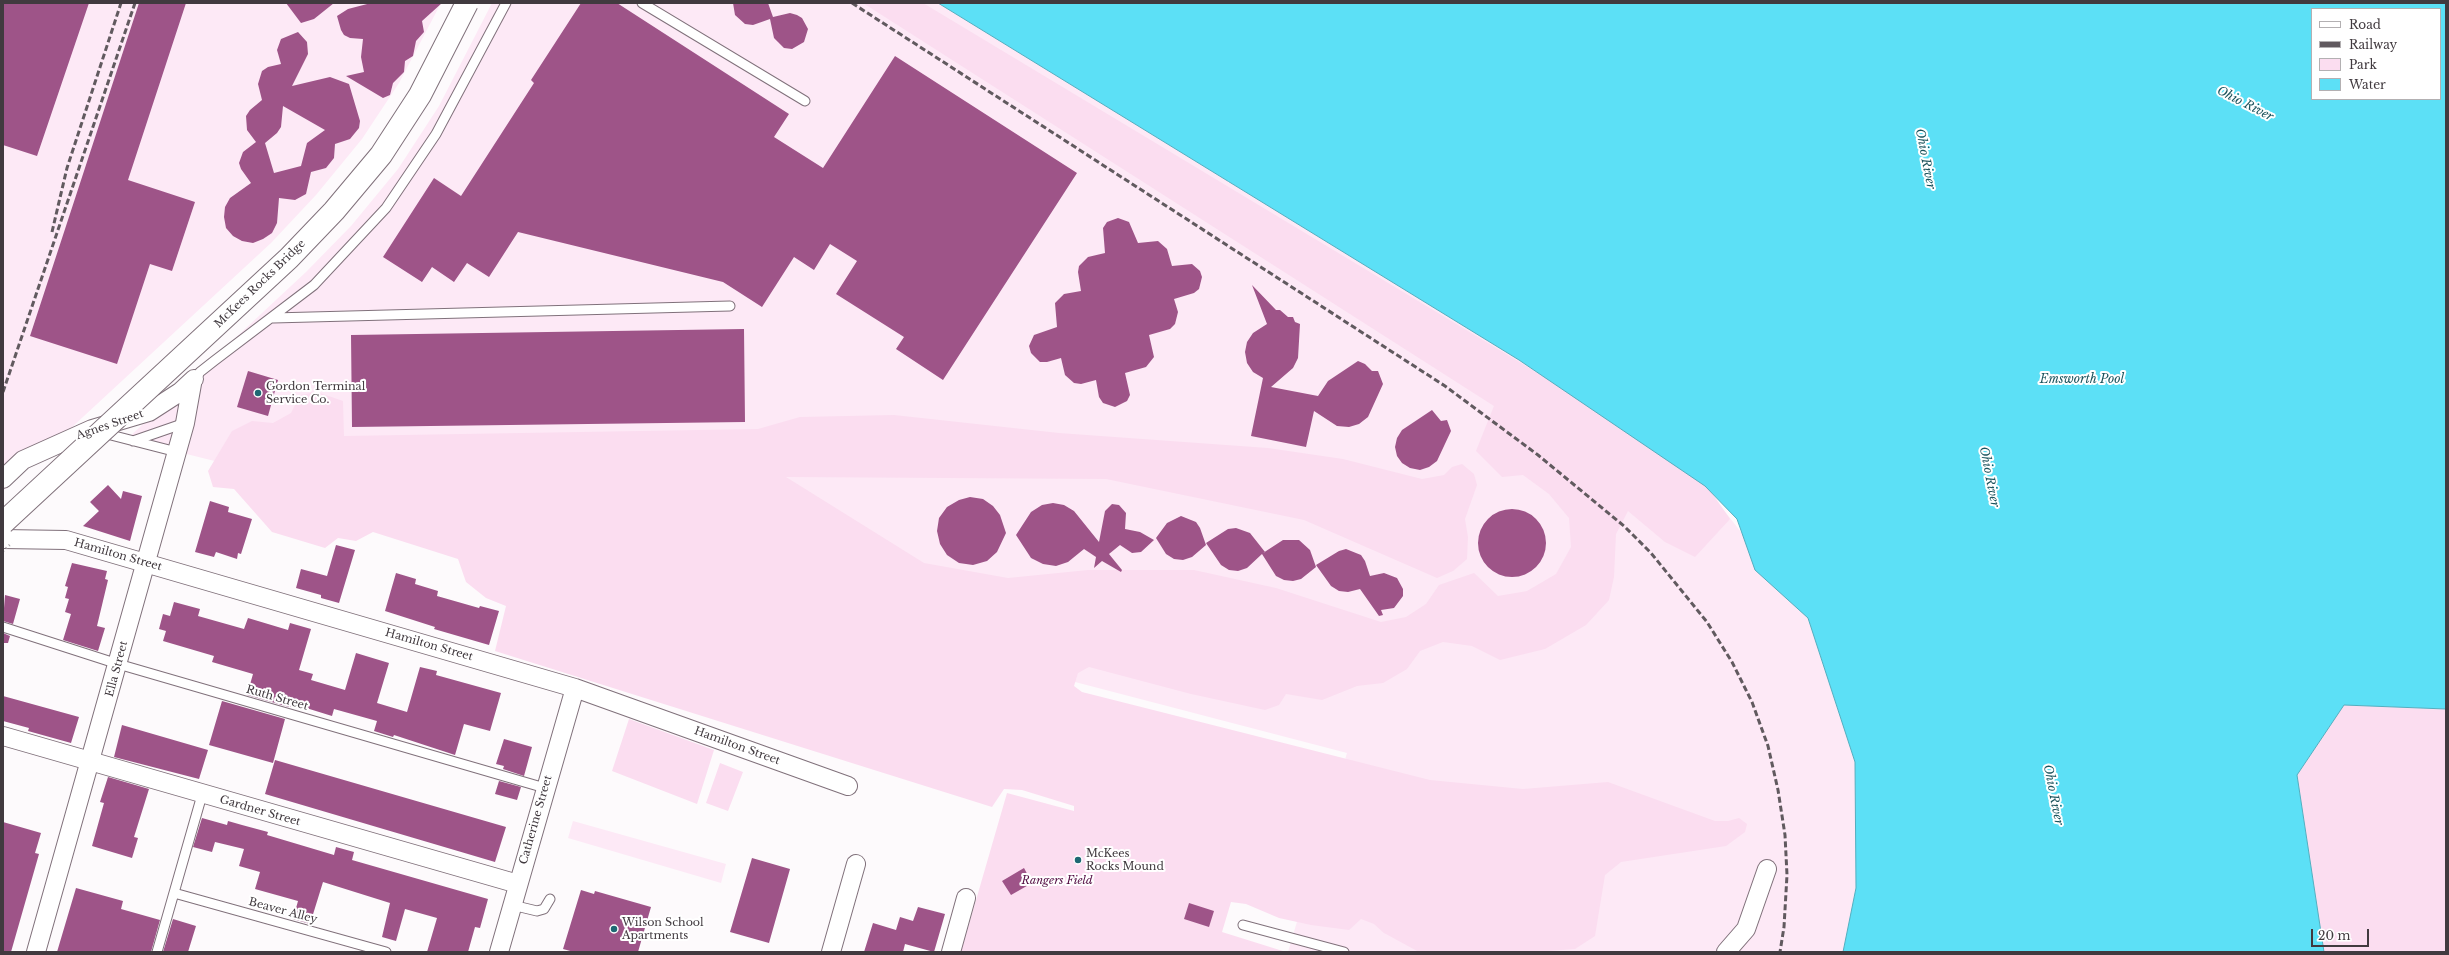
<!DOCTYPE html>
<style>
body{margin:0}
#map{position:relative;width:2449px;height:955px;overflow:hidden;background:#fdfafc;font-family:"Libre Baskerville",serif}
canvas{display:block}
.frame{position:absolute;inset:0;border:4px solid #413a3f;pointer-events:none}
.legend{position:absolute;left:2311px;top:8px;width:130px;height:92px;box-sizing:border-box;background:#fff;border:1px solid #b3b0b2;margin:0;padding:5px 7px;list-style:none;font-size:12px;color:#413a3f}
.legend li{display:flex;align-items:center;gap:8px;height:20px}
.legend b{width:20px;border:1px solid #b3b0b2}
.scale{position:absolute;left:2311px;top:929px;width:58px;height:18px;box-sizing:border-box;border:2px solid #413a3f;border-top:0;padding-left:5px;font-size:12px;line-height:14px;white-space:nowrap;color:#413a3f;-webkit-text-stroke:3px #fff;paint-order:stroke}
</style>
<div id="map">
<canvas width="2449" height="955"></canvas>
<div class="frame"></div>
<ul class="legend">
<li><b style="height:5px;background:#fff"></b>Road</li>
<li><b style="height:5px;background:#615a5f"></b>Railway</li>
<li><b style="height:11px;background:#fbddf0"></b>Park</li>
<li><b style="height:11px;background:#5ce0f6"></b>Water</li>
</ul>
<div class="scale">20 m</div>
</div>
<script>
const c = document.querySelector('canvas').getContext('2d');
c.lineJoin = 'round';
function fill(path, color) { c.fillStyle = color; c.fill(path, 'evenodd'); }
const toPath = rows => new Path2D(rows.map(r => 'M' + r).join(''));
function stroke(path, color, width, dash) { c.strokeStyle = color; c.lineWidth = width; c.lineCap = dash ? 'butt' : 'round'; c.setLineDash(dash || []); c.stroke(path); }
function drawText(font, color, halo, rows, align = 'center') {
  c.font = font + ' "Libre Baskerville",serif'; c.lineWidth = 4; c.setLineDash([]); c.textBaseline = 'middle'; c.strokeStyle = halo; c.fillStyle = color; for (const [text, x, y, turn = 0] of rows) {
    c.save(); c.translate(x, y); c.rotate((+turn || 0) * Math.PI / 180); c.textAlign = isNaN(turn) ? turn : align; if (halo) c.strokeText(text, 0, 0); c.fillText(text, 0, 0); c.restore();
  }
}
const built = toPath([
 [3,3,441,3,399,83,362,139,316,195,271,243,3,491],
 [492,3,938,3,1519,360,1705,486,1808,618,1855,762,1856,888,1843,952,1288,952,1347,753,608,560,127,439,306,272,351,226,398,169,439,106],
 [573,821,726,864,721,883,568,838]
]);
const green = toPath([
 [863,3,923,3,1664,449,1703,480,1730,519,1695,557,1665,542,1628,511,1616,534,1614,577,1609,600,1586,625,1545,649,1500,660,1472,646,1443,642,1420,651,1407,669,1383,683,1357,686,1322,700,1286,694,1279,705,1265,710,1191,694,1089,667,1078,673,1074,686,1082,692,1430,780,1523,789,1608,782,1715,821,1728,821,1739,818,1747,824,1745,832,1726,846,1621,862,1605,875,1595,936,1575,949,1536,952,1419,952,1384,933,1374,924,1361,919,1349,930,1311,925,1279,918,1246,904,1231,902,1222,932,1286,952,961,952,1007,793,1074,811,1074,806,1022,790,1004,789,992,807,495,651,506,606,486,598,466,582,458,559,373,532,356,541,338,538,325,548,272,532,234,489,213,487,208,471,232,431,252,421,273,423,291,413,300,395,317,392,343,401,344,436,758,429,800,417,894,415,1059,433,1268,448,1343,459,1422,479,1444,475,1452,467,1462,464,1474,474,1477,485,1465,519,1468,537,1467,559,1453,571,1437,578,1304,520,1106,479,786,477,924,563,1008,578,1088,570,1194,570,1276,588,1381,622,1406,617,1426,604,1439,585,1474,573,1498,596,1527,591,1556,574,1571,547,1569,518,1549,494,1523,475,1502,477,1476,451,1494,406],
 [2344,705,2446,709,2446,952,2324,952,2297,775],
 [629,719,714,750,697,804,612,771],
 [720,763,743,772,728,811,706,803]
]);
const water = toPath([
 [938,3,2446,3,2446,709,2344,705,2297,775,2324,952,1843,952,1856,888,1855,762,1808,618,1755,570,1737,519,1705,486,1519,360,938,3],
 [2312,9,2440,9,2440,99,2312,99,2312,9]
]);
const building = toPath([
 [3,3,89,3,37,156,3,145],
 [139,3,186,3,128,180,195,202,172,271,150,264,117,364,30,336],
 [286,3,334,3,314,19,301,23],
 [371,3,442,3,422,21,424,32,416,41,413,56,405,61,404,72,393,83,390,95,383,98,346,76,364,72,361,57,363,39,350,38,344,35,341,30,337,16,348,9],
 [581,3,617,3,789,114,774,137,823,168,895,56,1077,173,943,380,896,349,904,337,836,294,857,261,830,244,814,270,794,257,762,307,723,282,518,232,489,277,467,263,454,282,432,267,422,282,383,257,434,178,461,196,534,83,531,80],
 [733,3,768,3,773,17,790,13,797,15,802,18,808,29,804,42,792,49,784,48,774,38,770,19,753,25,745,24,735,15],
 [298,32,307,42,308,54,292,86,330,77,349,84,360,121,359,128,350,139,335,144,334,158,326,168,311,172,306,194,295,200,279,198,277,223,272,233,263,239,253,243,242,241,233,236,226,228,224,217,225,207,230,198,251,183,241,169,239,163,243,152,256,142,247,130,246,116,250,110,262,100,258,84,262,71,268,67,281,64,277,50,281,39],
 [283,106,325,130,307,143,301,166,274,173,265,143,277,133,281,127],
 [1118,218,1129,222,1138,243,1158,241,1167,249,1172,266,1192,264,1200,271,1202,277,1199,289,1194,293,1174,299,1178,312,1175,324,1170,329,1149,335,1154,357,1146,367,1125,373,1130,395,1127,401,1115,407,1103,403,1099,397,1096,380,1081,384,1074,383,1065,375,1061,358,1047,362,1040,362,1031,353,1029,346,1034,335,1057,327,1055,303,1064,294,1081,291,1078,272,1079,266,1088,257,1105,253,1103,228,1107,222],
 [1252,285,1276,310,1280,310,1288,317,1293,317,1295,322,1300,324,1298,358,1293,368,1271,387,1318,396,1328,381,1358,361,1365,364,1372,371,1378,371,1383,384,1368,417,1359,424,1349,427,1337,426,1314,411,1306,447,1251,436,1263,378,1253,372,1247,363,1245,352,1247,342,1253,333,1267,324],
 [744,329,745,422,352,427,351,335],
 [248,371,278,380,268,416,237,407],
 [1432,410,1441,421,1447,420,1451,431,1437,461,1429,467,1420,470,1410,468,1402,463,1397,456,1395,447,1397,438,1402,430],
 [108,485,121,499,123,491,142,496,130,541,83,526,99,511,90,502],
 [970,497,983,499,993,506,1000,515,1006,533,997,552,987,561,973,565,959,563,947,555,940,544,937,531,939,518,947,507,959,500],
 [210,501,229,507,228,512,252,519,241,554,238,553,237,559,216,552,214,557,195,552],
 [1053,503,1064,505,1074,511,1099,542,1105,511,1112,504,1119,505,1126,513,1125,529,1140,532,1154,540,1141,552,1132,553,1120,545,1109,554,1122,570,1121,572,1102,561,1094,568,1096,557,1084,549,1068,562,1056,566,1043,564,1031,558,1016,535,1031,512,1042,505],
 '1478 543a34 34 0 1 1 68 0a34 34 0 1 1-68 0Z',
 [1181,516,1196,522,1200,528,1206,545,1192,557,1183,560,1174,559,1166,554,1156,538,1167,523],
 [1236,528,1250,533,1265,552,1263,553,1283,540,1299,540,1310,550,1316,567,1301,579,1293,581,1284,580,1276,576,1262,554,1247,568,1238,571,1229,570,1221,565,1206,543,1228,529],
 [336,545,355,550,339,603,321,598,321,595,296,588,301,569,327,576],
 [1346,549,1361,555,1365,561,1370,576,1384,573,1397,578,1403,589,1403,596,1394,608,1381,610,1383,615,1379,616,1360,589,1348,592,1339,591,1331,586,1316,565,1339,551],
 [72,563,107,571,105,579,108,580,97,626,105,628,98,651,63,640,71,614,65,612,69,599,65,598,68,587,65,586],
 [396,573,416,579,415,584,438,591,437,596,479,608,480,606,499,611,489,645,434,629,435,627,385,611],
 [5,595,20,599,13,624,3,621],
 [174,602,200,609,198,616,244,629,248,618,288,630,290,623,311,629,299,670,313,674,311,680,345,690,356,653,389,663,377,703,407,712,420,667,437,671,436,675,501,693,490,731,464,724,455,755,394,735,393,737,374,731,377,721,334,709,332,716,303,707,302,709,289,706,289,707,247,695,253,674,212,662,214,656,163,641,166,631,159,629,163,614,170,616],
 [3,633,10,636,8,643,3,643],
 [3,696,79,717,71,743,28,731,29,728,3,721],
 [222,701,285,719,273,763,209,745],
 [122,725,208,750,199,779,114,757],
 [504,739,532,747,524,776,503,769,504,766,496,764],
 [275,760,506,827,495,862,265,794],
 [108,777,149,789,134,837,138,838,132,858,92,846,104,803,100,802],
 [499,781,521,787,517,800,495,794],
 [202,818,227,825,228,821,242,825,268,832,267,835,334,855,336,847,354,852,352,860,488,899,480,928,475,927,468,952,427,952,437,918,405,909,396,941,382,937,390,903,323,882,310,924,293,919,298,901,255,889,260,872,239,866,244,849,215,842,212,852,193,847],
 [3,822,41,833,35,853,39,854,11,952,3,952],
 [752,858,790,869,769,943,730,932],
 [1024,868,1032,883,1011,895,1002,881],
 [76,888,123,901,121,909,160,920,151,952,57,952],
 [581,890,594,894,595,891,651,907,638,952,574,952,563,949],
 [1189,903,1214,911,1209,927,1184,919],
 [918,907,945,914,934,952,905,944,903,952,864,952,873,923,896,930,900,917,913,921],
 [173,919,196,926,188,952,163,952]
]);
const lane = toPath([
 [642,3,805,101],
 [273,318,730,306],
 [194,381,200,372,214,361,314,285,386,208,436,134,506,3],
 [103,433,177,452],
 [133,441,185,423],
 [3,627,118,664,545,788],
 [174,893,386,952],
 [512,905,537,911,544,909,550,899],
 [1243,925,1344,952],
 [157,952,202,795]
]);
const street = toPath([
 [3,479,23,460,92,429,149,412,180,392,194,379],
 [3,539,66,540,575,688,848,786],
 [3,736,518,884],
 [36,952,185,423,192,384],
 [499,952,575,688],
 [831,952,856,864],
 [951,952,966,898],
 [1726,952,1746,929,1767,869]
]);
const rail = toPath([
 [852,3,1445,386,1538,455,1624,526,1651,553,1707,622,1732,662,1752,702,1768,746,1778,790,1785,835,1787,875,1784,927,1780,952],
 [52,232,67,168,121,3],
 [3,392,135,3]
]);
const pathBridge = toPath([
 [3,551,12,543]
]);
const primaryBridge = toPath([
 [3,523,289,258,334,211,381,155,420,95,467,3]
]);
const markers = [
 [258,393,4,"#1e6873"],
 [1078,860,4,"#1e6873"],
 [614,929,4,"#1e6873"]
];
const streetNames = [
 ["McKees Rocks Bridge",260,284,-44],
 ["Agnes Street",110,425,-19],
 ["Hamilton Street",118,555,16],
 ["Hamilton Street",429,645,16],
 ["Ella Street",117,669,-75],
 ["Ruth Street",277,698,16],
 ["Hamilton Street",737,746,20],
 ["Gardner Street",260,811,16],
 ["Catherine Street",536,820,-74],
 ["Beaver Alley",283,911,15]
];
const poiNames = [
 ["Gordon Terminal",266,387],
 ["Service Co.",266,400],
 ["McKees",1086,854],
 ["Rocks Mound",1086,867],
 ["Wilson School",622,923],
 ["Apartments",622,936]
];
const parkNames = [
 ["Rangers Field",1057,881]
];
const waterNames = [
 ["Ohio River",2245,104,27],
 ["Ohio River",1925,159,79],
 ["Emsworth Pool",2082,380],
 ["Ohio River",1989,477,79],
 ["Ohio River",2053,795,79]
];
fill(built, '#fde9f6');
fill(green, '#fbddf0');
fill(water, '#5ce0f6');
stroke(water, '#54aebf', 1);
fill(building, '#9e5488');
stroke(lane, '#80717b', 11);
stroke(street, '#80717b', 20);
stroke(lane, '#fff', 9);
stroke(street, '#fff', 18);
stroke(rail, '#615a5f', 3, [6, 3]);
stroke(primaryBridge, '#80717b', 24, []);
stroke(pathBridge, '#a6a1a5', 2.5, [1, 3]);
stroke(primaryBridge, '#fff', 22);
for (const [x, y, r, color] of markers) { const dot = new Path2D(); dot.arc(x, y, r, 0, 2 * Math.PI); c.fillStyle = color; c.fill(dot); stroke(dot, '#fff', 1.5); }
drawText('11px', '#413a3f', '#fff', streetNames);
drawText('11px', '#413a3f', '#fff', poiNames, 'left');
drawText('italic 11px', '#510a41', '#fff', parkNames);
drawText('italic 12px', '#1c545d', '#fff', waterNames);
</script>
